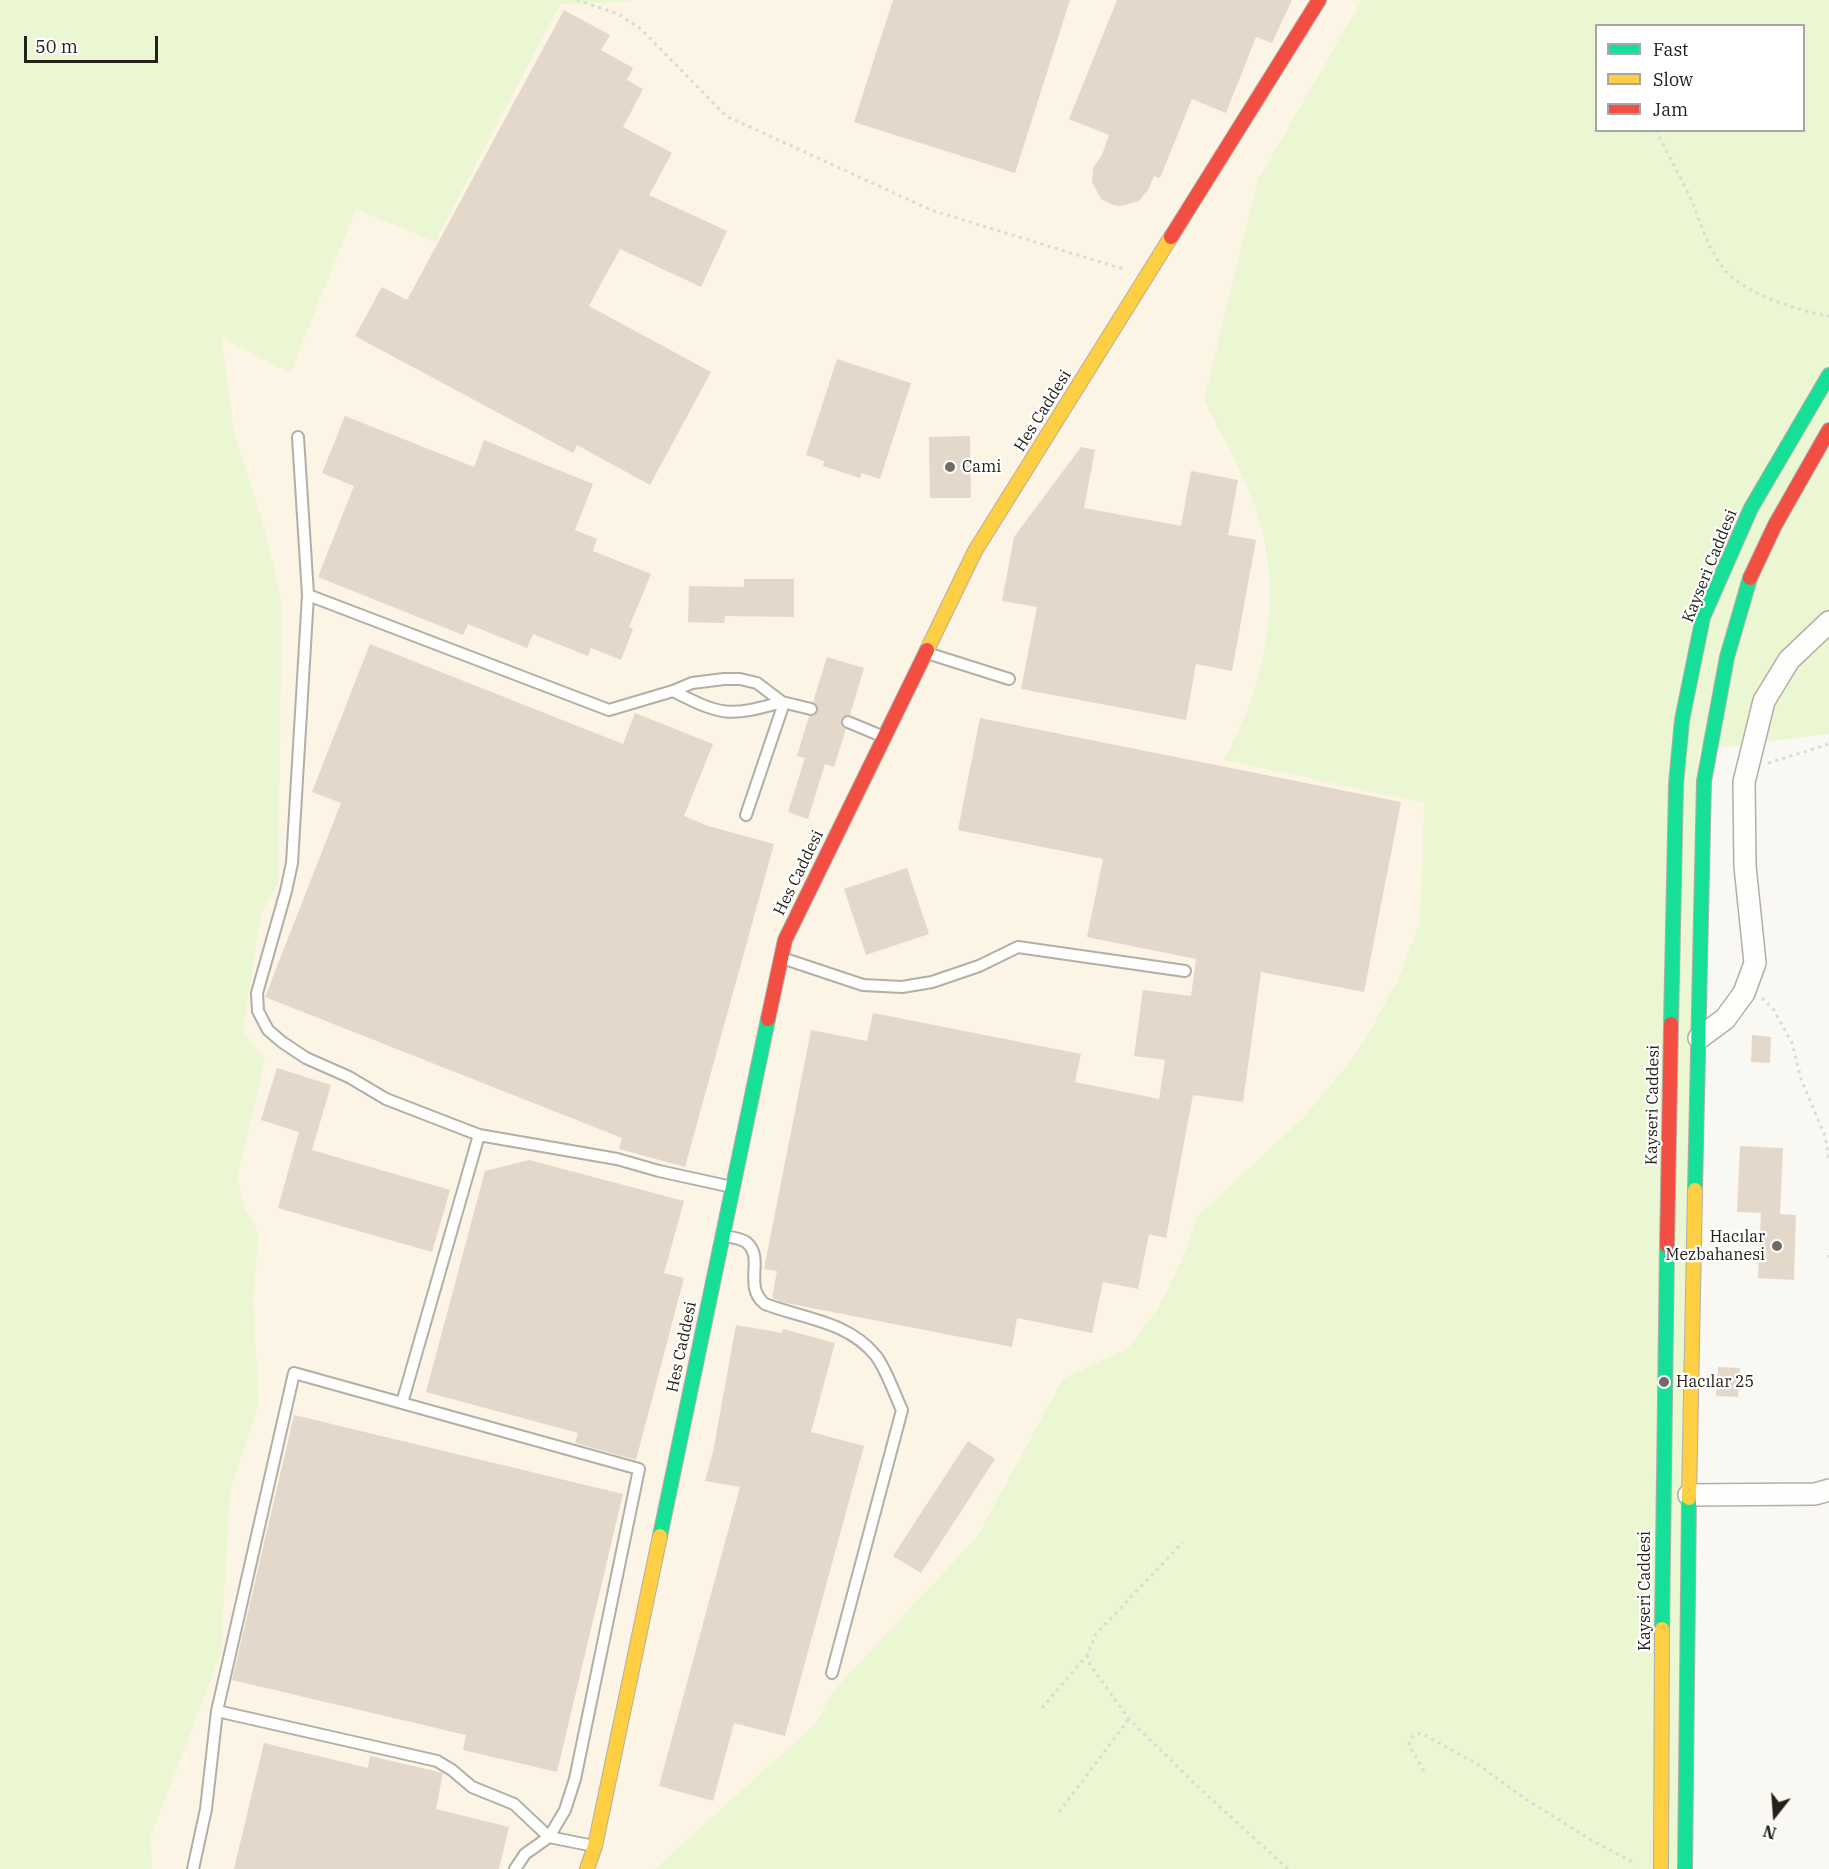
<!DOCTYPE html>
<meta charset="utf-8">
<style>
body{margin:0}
#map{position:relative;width:1829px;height:1869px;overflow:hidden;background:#faf8f2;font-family:"IBM Plex Serif",serif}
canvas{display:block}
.legend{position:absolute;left:1595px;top:24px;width:210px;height:108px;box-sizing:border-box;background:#fff;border:2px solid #a7a6a3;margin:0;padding:8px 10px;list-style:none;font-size:18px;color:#24211a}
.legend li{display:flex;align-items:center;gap:12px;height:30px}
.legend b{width:30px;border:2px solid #a7a6a3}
.north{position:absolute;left:1745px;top:1785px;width:60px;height:60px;-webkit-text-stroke:4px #fff;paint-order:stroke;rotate:197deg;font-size:16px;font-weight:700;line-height:24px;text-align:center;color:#24211a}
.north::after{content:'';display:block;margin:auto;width:21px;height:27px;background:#24211a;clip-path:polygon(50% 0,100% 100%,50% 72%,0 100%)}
.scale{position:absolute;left:24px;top:36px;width:134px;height:27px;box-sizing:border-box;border:3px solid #24211a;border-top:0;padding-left:8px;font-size:18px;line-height:21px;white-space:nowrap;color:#24211a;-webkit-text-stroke:4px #fff;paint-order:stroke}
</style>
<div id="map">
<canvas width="1829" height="1869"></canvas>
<ul class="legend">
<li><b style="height:8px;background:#16e098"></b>Fast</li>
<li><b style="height:8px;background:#ffcf43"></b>Slow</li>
<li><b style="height:8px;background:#f24e42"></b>Jam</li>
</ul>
<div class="north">N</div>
<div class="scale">50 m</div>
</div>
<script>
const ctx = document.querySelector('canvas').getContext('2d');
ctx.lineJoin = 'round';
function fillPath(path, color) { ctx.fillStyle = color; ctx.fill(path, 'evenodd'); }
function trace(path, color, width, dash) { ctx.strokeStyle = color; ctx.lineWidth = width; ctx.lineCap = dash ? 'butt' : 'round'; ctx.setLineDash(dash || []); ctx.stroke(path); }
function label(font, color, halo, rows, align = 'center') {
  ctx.font = font + ' "IBM Plex Serif",serif'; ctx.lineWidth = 4.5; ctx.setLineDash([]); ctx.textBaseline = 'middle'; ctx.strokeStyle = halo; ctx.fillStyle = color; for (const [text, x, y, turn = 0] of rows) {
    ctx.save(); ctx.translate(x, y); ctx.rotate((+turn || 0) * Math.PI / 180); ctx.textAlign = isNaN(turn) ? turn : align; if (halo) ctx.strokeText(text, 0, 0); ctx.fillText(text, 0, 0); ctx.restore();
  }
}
const built = new Path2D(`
 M631,0H1362L1258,180L1223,438L1244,479L1260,524L1268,575V630L1257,684L1237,736L1224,760L1424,803L1420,923L1397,982L1382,1010L1348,1064L1306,1115L1196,1218L1188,1245L1167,1292L1156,1311L1128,1348L1063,1379L977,1537L843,1680L831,1696L816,1723L655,1869H152L151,1836L221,1653L230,1491L259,1404L253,1297L259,1234L245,1208L237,1179L265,1060L243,1031L261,914L278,884L282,602L262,519L234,433L222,338L290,372L356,209L435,242L560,4L630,2Z`);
const green = new Path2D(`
 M0,0H631L630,2L560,4L435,242L356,209L290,373L222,338L234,433L262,519L282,602L278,884L261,914L243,1031L265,1060L237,1179L245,1208L259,1234L253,1297L259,1404L230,1491L221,1653L151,1836L152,1869H0Z
 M1362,0H1829V734L1699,750L1679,1869H655L816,1723L831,1696L843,1680L977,1537L1063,1379L1128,1348L1156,1311L1167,1292L1188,1245L1196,1218L1306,1115L1348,1064L1366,1038L1397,982L1420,923L1424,803L1224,760C1269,679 1285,588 1252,499C1239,464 1220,433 1204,400L1258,180ZM1596,26H1804V130H1596Z`);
const building = new Path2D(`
 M893,0H1070L1015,173L854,122Z
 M1117,0H1292L1272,43L1256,37L1226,113L1192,99L1160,178L1154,176L1148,190L1139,201L1121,206L1113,205L1101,199L1092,182L1093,168L1102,155L1109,135L1069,119Z
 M564,10L610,35L601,50L633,68L627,80L643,89L623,127L672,153L649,195L727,231L701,287L620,249L589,306L711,372L650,485L577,445L573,453L355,336L382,287L407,300Z
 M837,359L911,383L880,479L862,473L860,478L823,466L824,461L806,455Z
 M345,416L474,467L484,440L593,484L575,530L597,539L593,551L651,574L629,627L633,629L621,660L591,648L588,656L533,634L527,648L468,624L463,635L318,577L354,486L322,473Z
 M970,436L971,498H930L929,437Z
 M1081,447L1095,450L1084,508L1181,526L1191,471L1238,480L1228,535L1256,540L1232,671L1196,664L1186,720L1021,689L1037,607L1002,601L1014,537Z
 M744,579H794V617L725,616L724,623L688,622L689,586L744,587Z
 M370,644L623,744L635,713L713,744L684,816L708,826L774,844L685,1167L619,1149L622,1138L265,997L341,803L312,792Z
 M827,657L864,668L850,715L844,716L841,720L842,726L846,729L834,767L825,764L808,819L788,812L805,758L797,756L809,716H814L818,711V706L813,702Z
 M980,718L1401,802L1364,992L1261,972L1243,1102L1193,1095L1166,1238L1149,1234L1138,1289L1103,1282L1092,1333L1017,1318L1012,1347L781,1302L772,1298L777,1271L764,1269L811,1030L867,1041L873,1013L1081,1054L1075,1082L1159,1099L1165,1060L1134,1056L1143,990L1191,996L1196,959L1087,937L1103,859L958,830Z
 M907,868L929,934L866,955L844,889Z
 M1752,1035L1771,1037L1770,1063L1751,1062Z
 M277,1068L331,1085L312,1150L450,1190L432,1252L278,1208L299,1132L261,1120Z
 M1740,1146L1783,1148L1780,1214L1796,1215L1794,1280L1758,1278L1761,1213L1737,1212Z
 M529,1160L684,1201L664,1273L684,1278L636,1460L575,1443L578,1433L426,1392L485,1171Z
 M736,1325L782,1333L783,1329L835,1343L811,1432L864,1446L785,1736L734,1723L713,1801L659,1786L740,1487L705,1481L713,1452Z
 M1718,1367L1740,1368L1738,1397L1716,1396Z
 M294,1415L623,1494L557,1772L463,1750L466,1735L232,1680Z
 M968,1441L995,1459L921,1573L893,1556Z
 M264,1743L368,1768L370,1756L443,1773L436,1809L509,1827L499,1869H234Z`);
const path = new Path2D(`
 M577,0L618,14L641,29L726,116L931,210L1123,269
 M1656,130C1668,155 1682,179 1693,204C1702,227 1709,251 1725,270C1745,294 1799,311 1829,316
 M1768,763L1829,744
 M1762,998L1774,1010L1792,1043L1801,1079L1825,1136L1829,1160
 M1829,1258V1254
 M1087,1655L1090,1665L1129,1719L1198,1787L1288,1869
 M1042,1708L1087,1655L1096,1634L1183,1542
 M1424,1771L1409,1745C1410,1737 1415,1732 1423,1734L1477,1764L1527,1800L1593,1841L1636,1864
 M1059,1812L1129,1719`);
const lane = new Path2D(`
 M298,437L308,595L609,710L673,691L692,683L724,679H740L757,683L782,702L811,709
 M308,595L292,863L286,891L257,993L258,1011L268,1030L282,1042L306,1058L349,1077L386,1099L479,1135
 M927,653L1009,679
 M673,691C722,716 729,717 782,702
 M848,722L884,737
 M746,815L784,703
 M782,958L863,985L902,987L932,982L979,966L1018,947L1185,971
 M723,1236C730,1237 740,1238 746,1242C766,1258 742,1286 765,1304C804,1319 848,1321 876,1356C887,1371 894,1393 902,1410L832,1673
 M402,1403L479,1135L617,1159L659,1171L732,1187
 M193,1869L206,1809L217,1711L294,1373L639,1469L575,1779L565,1810L549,1837L514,1804L472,1787L452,1770L437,1761L217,1711
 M515,1869L525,1854L549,1837L594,1846`);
const street = new Path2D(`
 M1699,1038L1725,1019L1744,993L1755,963L1745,866L1744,782L1764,701L1789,660L1829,622
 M1689,1495L1815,1494L1829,1490`);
const fast = new Path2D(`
 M1671,1024L1676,784L1682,720L1703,617L1751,508L1829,375
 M1695,1190L1704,781L1727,657L1750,578
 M660,1536L768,1019
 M1662,1629L1667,1246
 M1685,1869L1689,1498`);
const slow = new Path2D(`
 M927,650L975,551L1171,237
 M1689,1498L1695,1190
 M587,1869L595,1846L660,1536
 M1661,1869L1662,1629`);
const jam = new Path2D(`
 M1171,237L1319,0
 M1750,578L1775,525L1829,430
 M768,1019L785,940L927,650
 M1667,1246L1671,1024`);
const markers = [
 [950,467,6,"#6f6c66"],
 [1777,1246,6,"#6f6c66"],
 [1664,1382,6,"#6f6c66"]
];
const streetNames = [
 ["Hes Caddesi",1043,411,-58],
 ["Kayseri Caddesi",1710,566,-68],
 ["Hes Caddesi",799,873,-64],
 ["Kayseri Caddesi",1653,1105,-89],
 ["Hes Caddesi",682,1347,-78],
 ["Kayseri Caddesi",1645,1591,-90]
];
const poiNames = [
 ["Cami",962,467],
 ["Hacılar",1765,1237,"right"],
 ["Mezbahanesi",1765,1255,"right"],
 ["Hacılar 25",1676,1382]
];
fillPath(built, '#fcf4e4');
fillPath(green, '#ebf6d2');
fillPath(building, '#e4d8ca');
trace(lane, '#b2afa9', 14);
trace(street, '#b2afa9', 24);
trace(fast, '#b2afa9', 16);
trace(slow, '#b2afa9', 16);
trace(jam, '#b2afa9', 16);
trace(path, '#dbdad8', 3, [3, 4.5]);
trace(lane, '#fefefd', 10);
trace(street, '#fefefd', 21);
trace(fast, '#16e098', 14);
trace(slow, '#ffcf43', 14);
trace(jam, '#f24e42', 14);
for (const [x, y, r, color] of markers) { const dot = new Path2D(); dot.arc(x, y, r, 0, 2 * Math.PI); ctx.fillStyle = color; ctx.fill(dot); trace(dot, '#fff', 2); }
label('16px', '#24211a', '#fff', streetNames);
label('16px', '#24211a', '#fff', poiNames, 'left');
</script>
